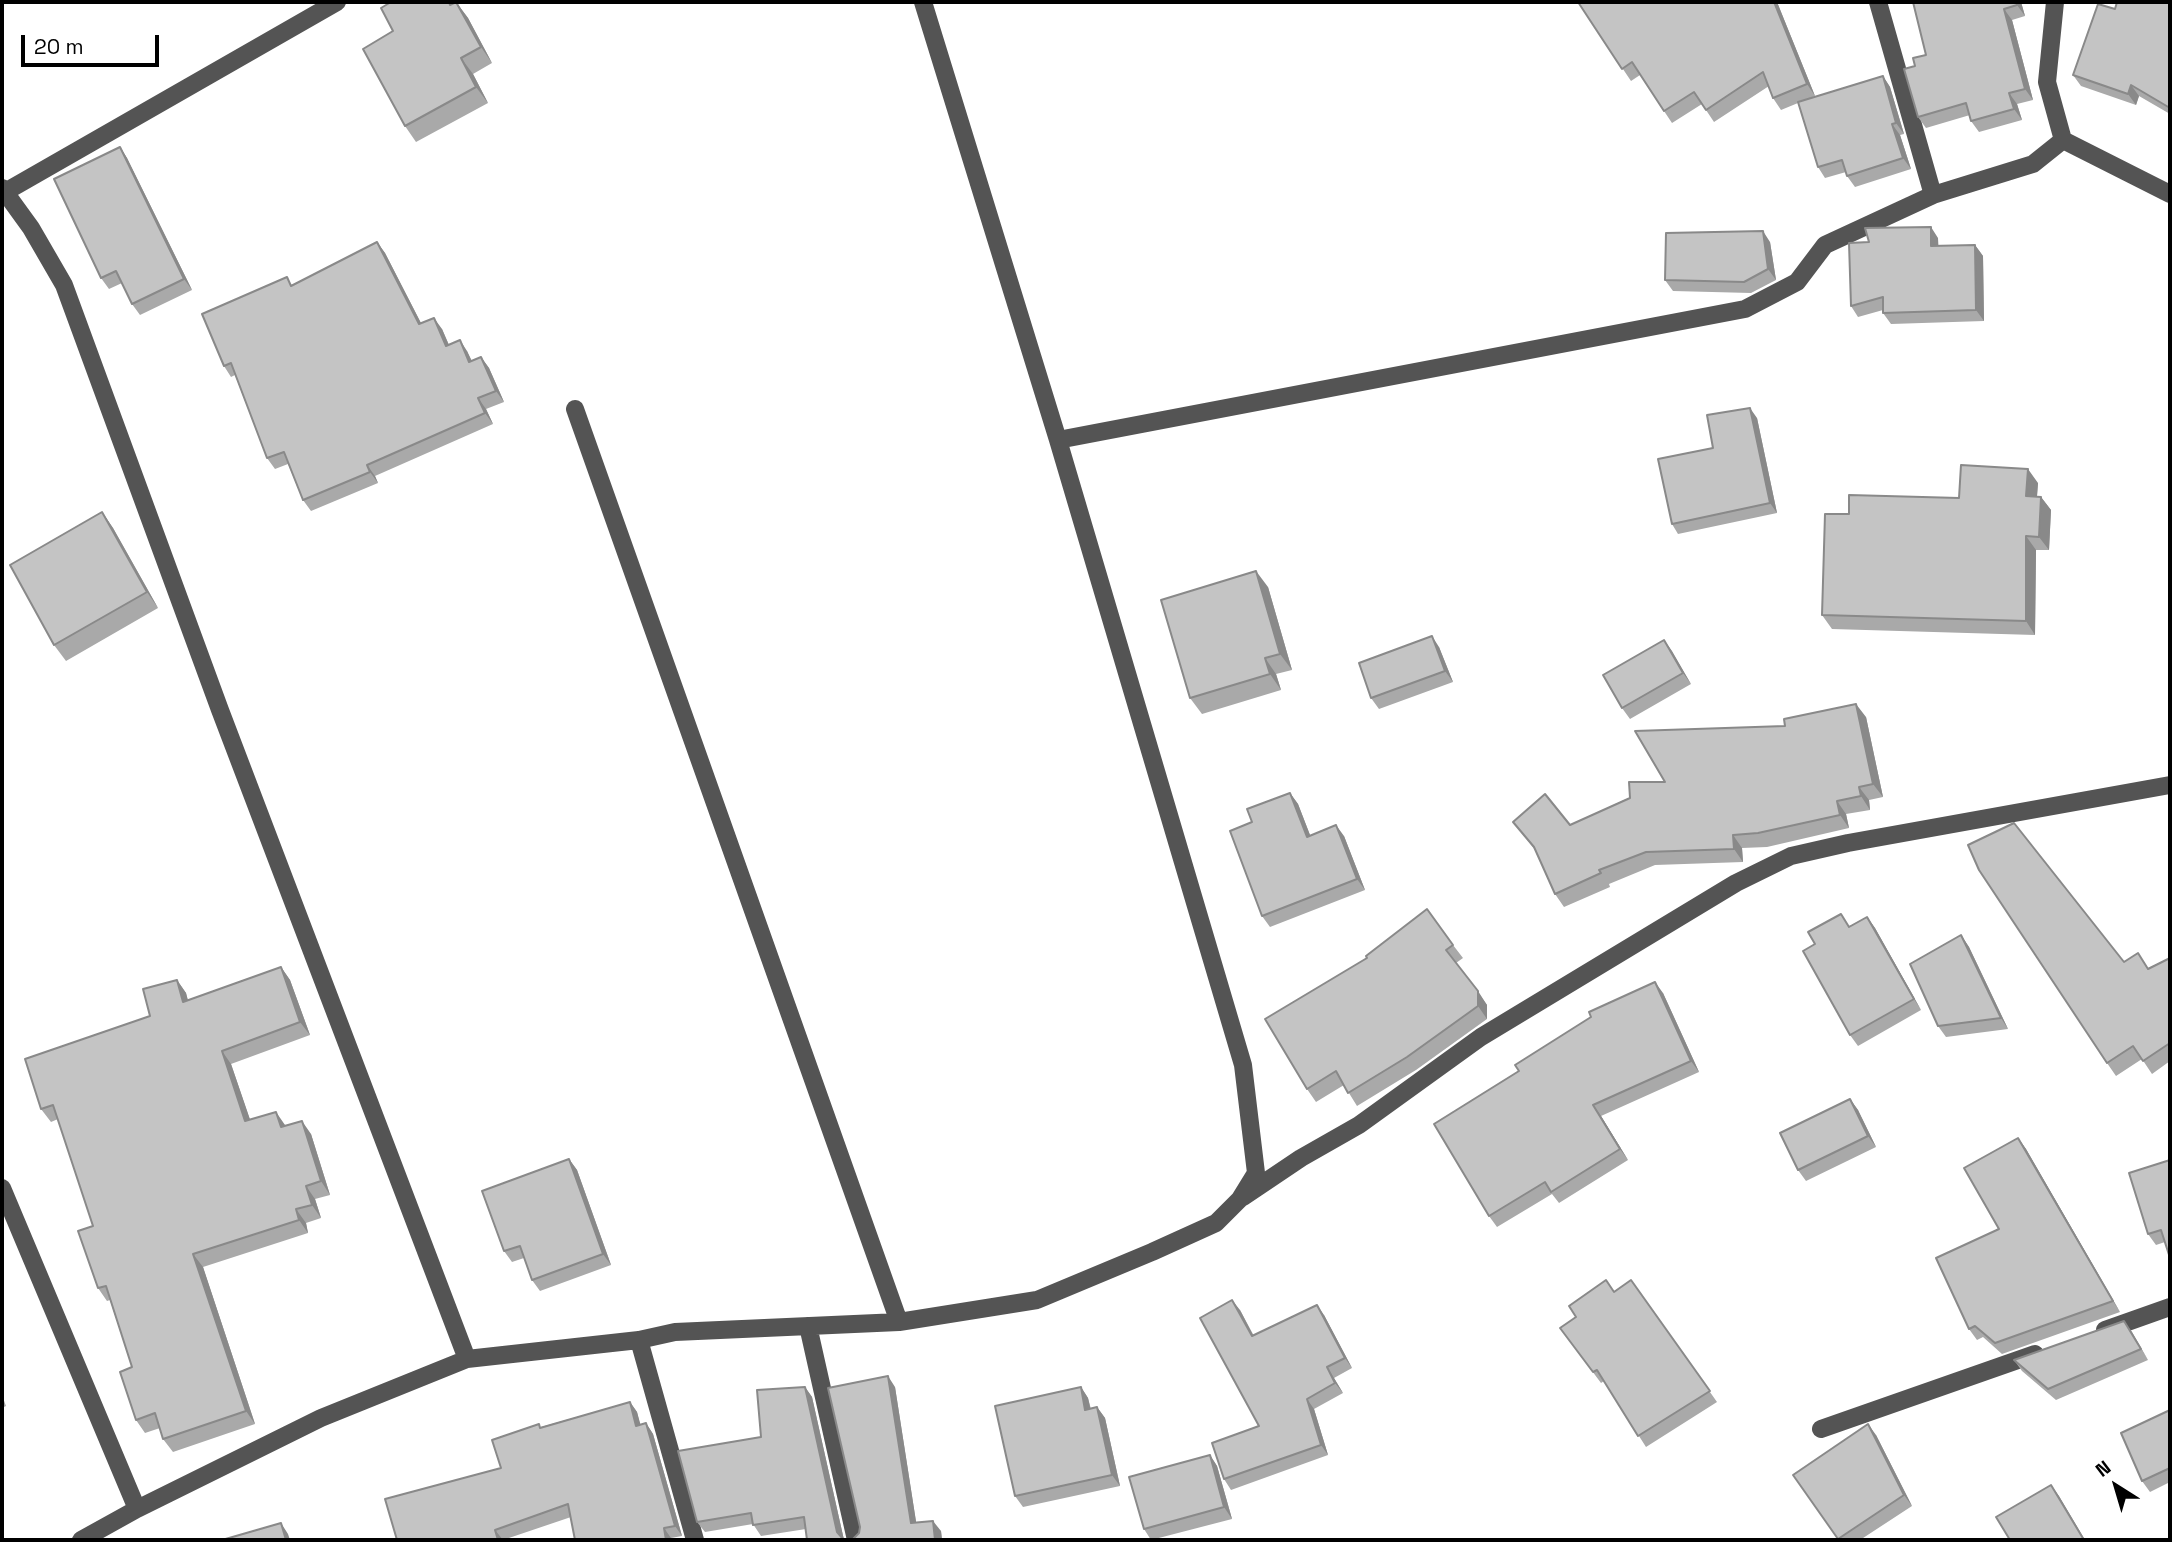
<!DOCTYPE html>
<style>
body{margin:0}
#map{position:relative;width:2172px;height:1542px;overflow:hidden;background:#fff;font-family:"Space Grotesk",sans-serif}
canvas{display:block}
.frame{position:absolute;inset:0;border:4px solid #000;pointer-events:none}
.north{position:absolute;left:2081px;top:1451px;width:70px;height:70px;-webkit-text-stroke:5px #fff;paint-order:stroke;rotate:323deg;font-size:19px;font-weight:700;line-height:28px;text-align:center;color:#000}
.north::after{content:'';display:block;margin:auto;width:24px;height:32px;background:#000;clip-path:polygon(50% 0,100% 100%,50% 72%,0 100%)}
.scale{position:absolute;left:21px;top:35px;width:138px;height:32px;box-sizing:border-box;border:4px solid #000;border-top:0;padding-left:9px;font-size:21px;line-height:24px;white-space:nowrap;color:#000;-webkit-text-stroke:5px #fff;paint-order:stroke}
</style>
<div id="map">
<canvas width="2172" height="1542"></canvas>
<div class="frame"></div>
<div class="north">N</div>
<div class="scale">20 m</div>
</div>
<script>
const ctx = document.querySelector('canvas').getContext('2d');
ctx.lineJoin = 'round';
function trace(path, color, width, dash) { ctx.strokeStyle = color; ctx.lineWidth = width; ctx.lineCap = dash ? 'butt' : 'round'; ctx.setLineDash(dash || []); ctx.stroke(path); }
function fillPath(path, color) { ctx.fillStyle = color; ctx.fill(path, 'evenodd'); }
const minor = new Path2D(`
 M1878,2L1933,195
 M2063,140L2170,194
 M2,188L31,228L64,285L220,710L467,1359
 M5,192L337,2
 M575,409L899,1322
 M1058,440L1745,309L1797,282L1825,245L1933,195L2033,164L2063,140L2047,82L2055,2
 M2,1188L137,1509
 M1243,1197L1301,1158L1359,1125L1481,1037L1736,883L1791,856L1848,843L2170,785
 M808,1326L856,1540
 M2105,1330L2170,1307
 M639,1340L695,1540
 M1821,1429L2035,1354
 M81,1540L137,1509L321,1418L467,1359L639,1340L675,1332L899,1322L1037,1300L1152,1252L1216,1223L1240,1199L1256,1173L1243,1065L1058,440L923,2`);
const wall = new Path2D(`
 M451,2L453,4L456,2L468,18L492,63L473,74L488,103L416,142L405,126Z
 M1578,2H1777L1815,96L1805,100L1883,76L1890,87L1904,134L1900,135L1911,169L1855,187L1847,176L1846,172L1825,178L1818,167L1798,103L1781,110L1773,98L1769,86L1714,122L1702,104L1672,123L1640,75L1631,81Z
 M1913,2H2021L2025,16L2012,20L2033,100L2017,104L2022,120L1979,132L1971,121L1970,115L1926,128L1918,117L1915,66L1926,55Z
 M2170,2V114L2139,96L2136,105L2081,86L2073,75L2115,9Z
 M120,147L127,158L192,290L140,315L132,304L122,283L109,289L101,278Z
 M1938,238V246L1975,245L1983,256L1984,321L1891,324L1883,313V310L1858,317L1851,306Z
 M377,242L385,253L421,323L442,329L449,345L467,351L472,361L481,357L489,368L504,402L486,409L493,424L375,476L378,483L311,511L303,500L288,464L275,469L267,458L235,375L231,377L224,366L292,285Z
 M1770,242L1776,280L1751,293L1673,291L1665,280Z
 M1757,418L1777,513L1678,534L1672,524Z
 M2038,483L2037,496L2041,497L2051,510L2049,550H2036L2035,635L1832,629L1822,615L1849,514L1959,498Z
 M102,512L113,528L158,608L66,661L54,645Z
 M1268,587L1292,670L1276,674L1281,690L1202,714L1190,698Z
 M1664,640L1691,684L1630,719L1622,708Z
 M1439,647L1453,682L1379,709L1371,698Z
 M1866,717L1883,797L1869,800L1870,810L1846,814L1849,828L1767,847L1742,848L1743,862L1655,865L1609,884L1610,887L1564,907L1555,894L1536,851L1513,822L1570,825L1785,726Z
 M1290,793L1298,804L1310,835L1344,836L1365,890L1270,927L1262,916L1252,822Z
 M1867,917L1875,928L1921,1010L1858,1046L1850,1035L1815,944Z
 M1961,935L1969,947L2008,1029L1946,1037L1938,1026Z
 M1453,945L1463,958L1456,963L1487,1005V1019L1416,1070L1357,1106L1344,1085L1316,1102L1307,1089L1265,1019Z
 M2170,958V1061L2152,1074L2142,1059L2116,1076L2107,1063L2124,962L2148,968Z
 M281,967L290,980L310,1035L231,1064L250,1120L286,1125L311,1134L330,1195L315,1199L321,1218L306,1223L308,1233L203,1267L255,1424L173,1452L163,1439L160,1428L145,1433L136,1420L132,1367L110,1300L107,1301L98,1288L93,1226L58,1119L51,1122L41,1109L150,1016L177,980L186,993L188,1001Z
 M1663,993L1699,1072L1601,1116L1628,1160L1559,1203L1552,1194L1497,1227L1489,1216Z
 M1850,1099L1858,1110L1876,1147L1806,1181L1798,1170Z
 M2018,1138L2026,1149L2120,1312L2002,1354L1983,1337L1977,1340L1969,1329L1999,1229Z
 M569,1159L577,1170L611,1265L540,1291L532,1280L524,1258L512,1262L504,1251Z
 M2170,1160L2165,1242L2156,1245L2148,1234Z
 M1631,1280L1717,1402L1646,1447L1604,1381L1601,1383L1560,1328Z
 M1240,1310L1254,1336L1324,1315L1352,1368L1334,1378L1343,1393L1314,1409L1328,1455L1231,1490L1224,1479L1259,1426Z
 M2124,1321L2148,1360L2056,1400L2022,1371L2014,1360Z
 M805,1387L812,1397L844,1540H852L859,1533L895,1387L916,1522L941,1531L942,1540H807L806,1529L761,1536L753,1524L705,1532L697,1522L761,1437Z
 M1081,1387L1088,1398L1091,1409L1097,1407L1105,1418L1120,1486L1023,1507L1015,1496Z
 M2,1395L6,1406L2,1408Z
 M630,1402L637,1412L640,1425L646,1423L653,1434L682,1536L671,1538L571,1517L503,1540H397L501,1468L541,1427Z
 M2170,1410V1482L2150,1492L2142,1481Z
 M1876,1435L1912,1506L1860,1540H1839L1793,1475Z
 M1210,1455L1217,1466L1232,1519L1151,1540L1144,1529Z`);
const shadedWall = new Path2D(`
 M456,2L468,18L492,63L481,47Z
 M1774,2H1777L1815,96L1807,84Z
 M2016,2H2021L2025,16L2017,5Z
 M2004,9L2012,20L2033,100L2025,89Z
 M461,58L473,74L488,103L476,87Z
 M1883,76L1890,87L1904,134L1896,123Z
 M2131,85L2139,96L2136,105L2128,94Z
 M2009,93L2017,104L2022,120L2014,109Z
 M1892,124L1900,135L1911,169L1903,158Z
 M120,147L127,158L192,290L184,279Z
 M1931,227L1938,238L1939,257L1931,246Z
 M1763,231L1770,242L1776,280L1768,269Z
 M377,242L385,253L427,335L419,324Z
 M1975,245L1983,256L1984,321L1976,310Z
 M434,318L442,329L454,357L446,346Z
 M460,340L467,351L477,373L469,362Z
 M481,357L489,368L504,402L496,391Z
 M478,398L486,409L493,424L485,413Z
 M1750,408L1757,418L1777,513L1770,503Z
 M367,465L375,476L378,483L370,472Z
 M2028,469L2038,483L2036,509L2026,496Z
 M2041,497L2051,510L2049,550L2039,537Z
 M102,512L113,528L158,608L147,592Z
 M2026,536L2036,550L2035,635L2026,621Z
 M1256,571L1268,587L1292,670L1280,654Z
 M1432,636L1439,647L1453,682L1445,671Z
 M1664,640L1672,651L1691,684L1683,673Z
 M1265,658L1276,674L1281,690L1270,674Z
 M1856,704L1866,717L1883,797L1873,784Z
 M1859,787L1869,800L1870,810L1861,796Z
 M1290,793L1298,804L1315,848L1307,837Z
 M1837,801L1846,814L1849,828L1840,815Z
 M1336,825L1344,836L1365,890L1357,879Z
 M1733,835L1742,848L1743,862L1734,849Z
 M1867,917L1875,928L1921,1010L1914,999Z
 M1961,935L1969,947L2008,1029L2001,1018Z
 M281,967L290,980L310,1035L300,1022Z
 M177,980L186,993L192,1016L183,1002Z
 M1655,982L1663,993L1699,1072L1691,1061Z
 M1478,991L1487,1005V1019L1478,1006Z
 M222,1051L231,1064L255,1134L245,1121Z
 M1850,1099L1858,1110L1876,1147L1868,1136Z
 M1593,1105L1601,1116L1628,1160L1620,1149Z
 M276,1112L285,1125L290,1140L281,1127Z
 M302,1121L311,1134L330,1195L321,1181Z
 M2018,1138L2026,1149L2120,1312L2113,1301Z
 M569,1159L577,1170L611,1265L603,1254Z
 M306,1186L315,1199L321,1218L312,1205Z
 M296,1209L306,1223L308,1233L299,1220Z
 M193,1254L203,1267L255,1424L246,1411Z
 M1232,1300L1240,1310L1259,1347L1252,1336Z
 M1317,1305L1324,1315L1352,1368L1345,1358Z
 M2124,1321L2132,1332L2148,1360L2141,1349Z
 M1327,1367L1334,1378L1343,1393L1335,1383Z
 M888,1376L895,1387L918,1534L911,1523Z
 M805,1387L812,1397L844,1540L837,1532Z
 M1081,1387L1088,1398L1093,1421L1085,1410Z
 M1307,1399L1314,1409L1328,1455L1321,1445Z
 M630,1402L637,1412L644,1437L636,1426Z
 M1097,1407L1105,1418L1120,1486L1112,1475Z
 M646,1423L653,1434L682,1536L675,1526Z
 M1868,1424L1876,1435L1912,1506L1904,1495Z
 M1210,1455L1217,1466L1232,1519L1224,1507Z
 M2051,1485L2059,1496L2085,1540H2084Z
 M933,1521L941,1531L942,1540H935Z
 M281,1523L288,1534L290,1540H286Z
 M664,1528L671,1538L672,1540H666Z
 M495,1530L503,1540H498Z`);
const building = new Path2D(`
 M391,2H449L450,5L456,2L481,47L461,58L476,87L405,126L363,49L393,31L381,8Z
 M1578,2H1774L1807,84L1773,98L1763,72L1706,110L1694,92L1664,111L1632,62L1622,69Z
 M1913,2H2016L2017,5L2004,9L2025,89L2009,93L2014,109L1971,121L1966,103L1918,117L1904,69L1915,66L1913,58L1926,55Z
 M2117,2H2170V108L2131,85L2128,94L2073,75L2098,4L2115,9Z
 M1883,76L1896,123L1892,124L1903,158L1847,176L1842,160L1818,167L1798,102Z
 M120,147L184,279L132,304L116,271L101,278L54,179Z
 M1931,227V246L1975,245L1976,310L1883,313V297L1851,306L1849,243L1869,242L1865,228Z
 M1763,231L1768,269L1744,282L1665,280L1666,233Z
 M377,242L419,324L434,318L446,346L460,340L469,362L481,357L496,391L478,398L485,413L367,465L370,472L303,500L284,452L267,458L231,363L224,366L202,314L287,277L291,286Z
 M1750,408L1770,503L1672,524L1658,459L1713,448L1707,415Z
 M1961,465L2028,469L2026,496L2041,497L2039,537L2026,536V621L1822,615L1825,514H1849V495L1959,498Z
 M102,512L147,592L54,645L10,565Z
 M1256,571L1280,654L1265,658L1270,674L1190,698L1161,600Z
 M1432,636L1445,671L1371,698L1359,663Z
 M1664,640L1683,673L1622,708L1603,675Z
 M1856,704L1873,784L1859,787L1861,796L1837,801L1840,815L1758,833L1733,835L1734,849L1646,852L1599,870L1601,873L1555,894L1534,847L1513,822L1545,794L1570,825L1630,798L1629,782H1665L1635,731L1785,726L1784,719Z
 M1290,793L1307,837L1336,825L1357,879L1262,916L1230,831L1252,822L1247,809Z
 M2014,823L2124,962L2138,953L2148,969L2170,958V1043L2143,1061L2133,1046L2107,1063L1979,870L1968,845Z
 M1427,909L1453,945L1446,950L1478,991V1006L1407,1057L1348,1093L1336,1071L1307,1089L1265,1019L1367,958L1366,956Z
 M1841,914L1849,927L1867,917L1914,999L1850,1035L1803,951L1815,944L1808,932Z
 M1961,935L2001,1018L1938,1026L1910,964Z
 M281,967L300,1022L222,1051L245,1121L276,1112L281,1127L302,1121L321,1181L306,1186L312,1205L296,1209L299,1220L193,1254L246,1411L163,1439L155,1413L136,1420L120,1372L132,1367L106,1286L98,1288L78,1231L93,1226L53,1105L41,1109L25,1059L150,1016L143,989L177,980L183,1002Z
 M1655,982L1691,1061L1593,1105L1620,1149L1551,1192L1545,1182L1489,1216L1434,1124L1519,1071L1515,1065L1591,1017L1589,1012Z
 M1850,1099L1868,1136L1798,1170L1780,1133Z
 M2018,1138L2113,1301L1995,1343L1975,1326L1969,1329L1936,1258L1999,1229L1964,1168Z
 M569,1159L603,1254L532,1280L520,1246L504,1251L482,1191Z
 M2170,1160V1258L2161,1230L2148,1234L2129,1173Z
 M1606,1280L1614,1292L1631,1280L1710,1391L1638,1436L1597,1370L1593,1372L1560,1328L1576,1317L1569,1306Z
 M1232,1300L1252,1336L1317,1305L1345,1358L1327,1367L1335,1383L1307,1399L1321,1445L1224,1479L1212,1443L1259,1426L1200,1318Z
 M2124,1321L2141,1349L2048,1389L2014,1360Z
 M888,1376L911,1523L933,1521L935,1540H807L804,1517L753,1525L751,1513L697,1522L678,1451L761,1437L757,1390L805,1387L837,1532L844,1540H852L859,1533L860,1527L828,1388Z
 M1081,1387L1085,1410L1097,1407L1112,1475L1015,1496L995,1406Z
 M630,1402L636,1426L646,1423L675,1526L664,1528L666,1540H575L568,1504L495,1530L498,1540H397L385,1499L501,1468L492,1440L539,1424L540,1428Z
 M2170,1410V1468L2142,1481L2121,1433Z
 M1868,1424L1904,1495L1838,1539L1793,1475Z
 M1210,1455L1224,1507L1144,1529L1129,1477Z
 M2051,1485L2084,1540H2010L1996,1517Z
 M281,1523L286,1540H222Z`);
trace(minor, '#545454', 18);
fillPath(wall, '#a9a9a9');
fillPath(shadedWall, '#898989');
fillPath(building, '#c4c4c4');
trace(building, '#898989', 2);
</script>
